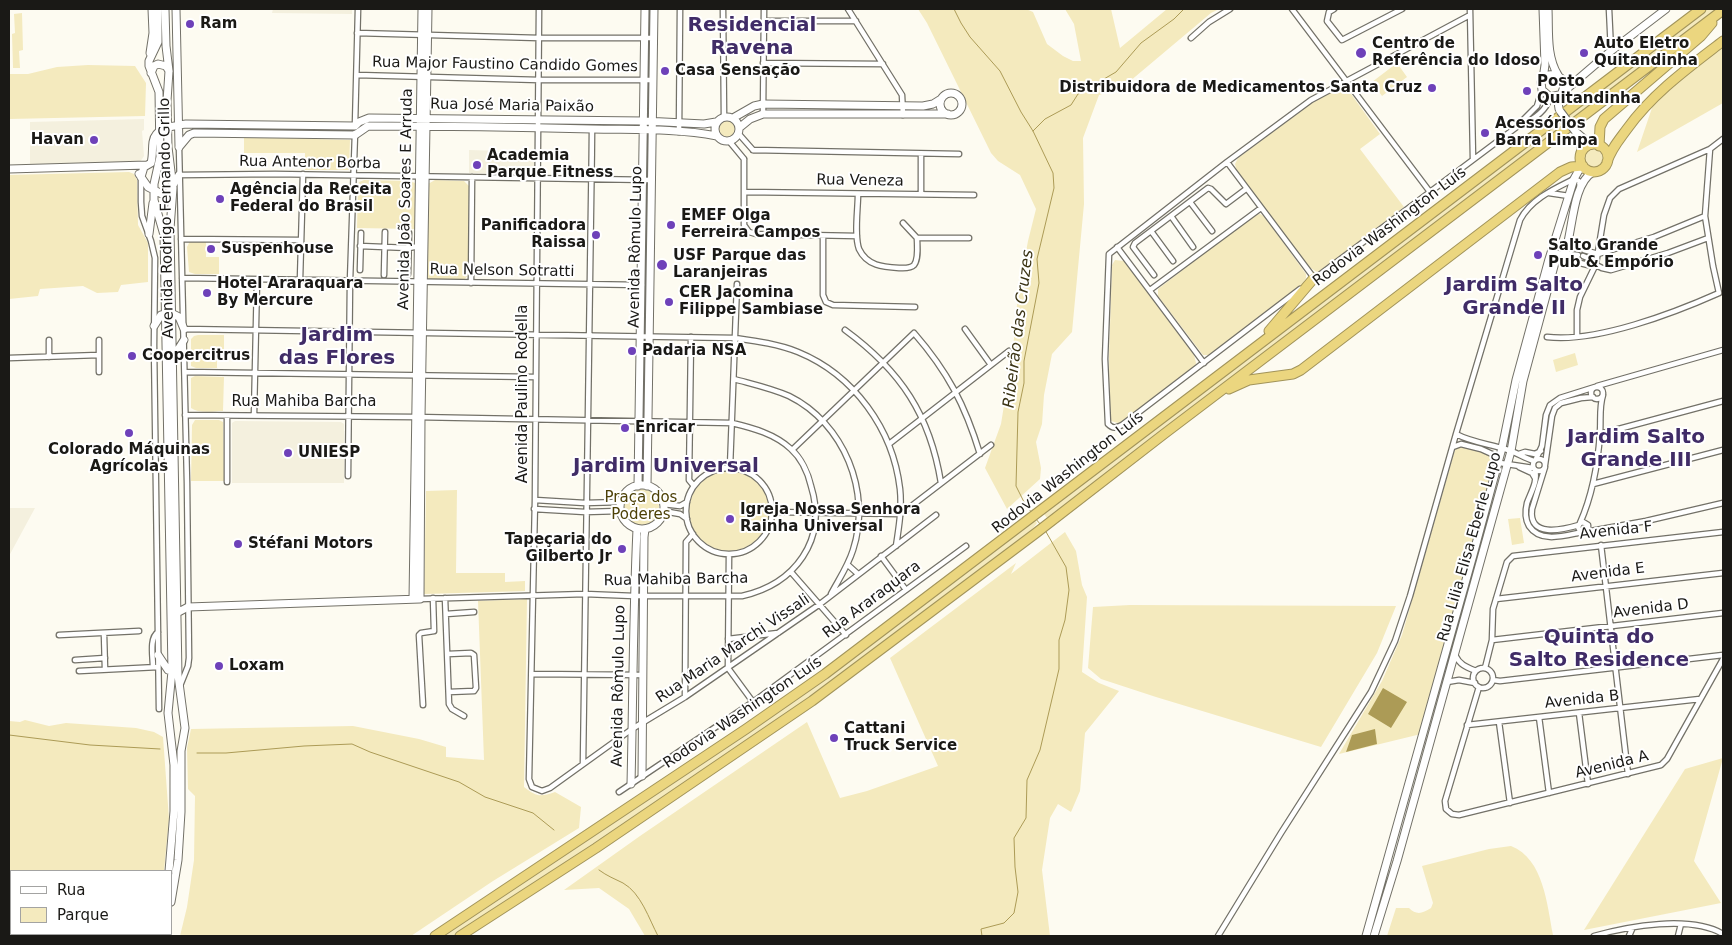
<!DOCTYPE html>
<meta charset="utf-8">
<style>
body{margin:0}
#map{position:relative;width:1732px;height:945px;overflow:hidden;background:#fdfbf1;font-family:"DejaVu Sans",sans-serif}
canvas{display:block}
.frame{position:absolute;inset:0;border:10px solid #1a1916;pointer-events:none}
.legend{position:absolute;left:10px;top:870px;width:162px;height:65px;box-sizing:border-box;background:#fff;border:1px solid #a3a3a2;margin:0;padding:6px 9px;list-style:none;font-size:15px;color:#1a1916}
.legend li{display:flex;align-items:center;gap:10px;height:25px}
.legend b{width:25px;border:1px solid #a3a3a2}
</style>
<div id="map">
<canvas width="1732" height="945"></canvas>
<div class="frame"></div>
<ul class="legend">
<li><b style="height:6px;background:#fff"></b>Rua</li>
<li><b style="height:14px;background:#f4eabe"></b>Parque</li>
</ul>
</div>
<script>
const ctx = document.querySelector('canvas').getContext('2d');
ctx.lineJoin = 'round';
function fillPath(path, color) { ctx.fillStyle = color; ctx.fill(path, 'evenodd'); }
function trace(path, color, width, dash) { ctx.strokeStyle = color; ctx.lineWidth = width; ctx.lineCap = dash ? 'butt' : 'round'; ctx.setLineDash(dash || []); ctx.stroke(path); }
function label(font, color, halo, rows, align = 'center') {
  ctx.font = font + ' "DejaVu Sans",sans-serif'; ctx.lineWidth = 4; ctx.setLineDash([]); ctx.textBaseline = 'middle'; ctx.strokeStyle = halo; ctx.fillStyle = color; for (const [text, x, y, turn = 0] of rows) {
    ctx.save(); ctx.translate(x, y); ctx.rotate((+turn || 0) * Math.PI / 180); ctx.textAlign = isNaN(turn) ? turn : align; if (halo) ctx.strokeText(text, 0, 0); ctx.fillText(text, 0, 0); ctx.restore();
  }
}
const built = new Path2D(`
 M273,9H352V14L272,13Z
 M144,119V130L142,131L144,156L140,162L30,165V122Z
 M469,150L535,152L534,174L469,173Z
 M235,421L341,422L344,424V483H232V423Z
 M9,508H35L9,556Z`);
const green = new Path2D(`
 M918,9H1026L1033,12L1047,44L1063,56L1073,61H1081L1074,24L1065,9H1111L1120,48L1167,9H1219L1211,13L1123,87L1099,95L1083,138L1084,204L1072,332L1052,354L1044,395L1042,424L1036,442L1041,468L1040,479L1007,509L985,468L1001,424L1013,349L1018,294L1028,241L1036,209L1020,175L998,161L991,153L927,23Z
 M1704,9H1721L1061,510L1047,518L1044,514L1053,507L1057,501Z
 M22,13L23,50L19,51L20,68H13L12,34L15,33L14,14Z
 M1723,45V103L1637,152L1653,105L1657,97Z
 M1397,63L1407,77L1382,96L1372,82Z
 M88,65L135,66L146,83L145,116L9,119V74H28L57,67Z
 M1341,86L1346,87L1380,134L1360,149L1404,207L1321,271L1317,272L1309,267L1237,172L1235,164L1238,158L1312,103Z
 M718 128a9 9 0 1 1 18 0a9 9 0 1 1-18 0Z
 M315,136V139L350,140L349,170H305V153H244V137Z
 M1583 159a10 10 0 1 1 20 0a10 10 0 1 1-20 0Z
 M129,172L134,174L137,180L138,225L148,243V282L121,285L118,292L97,293L83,286L40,289L38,296L9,299V175Z
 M364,180L410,181L415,183V229L357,228L358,185L359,182Z
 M435,180L464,181L469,186L468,275L465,279H429L426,277L428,184Z
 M1260,214L1264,216L1306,274V278L1303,284L1210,355H1203L1158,296V289L1254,215Z
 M190,241H206V257H219V274H195L189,272L187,247Z
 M1115,260L1124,261L1194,355L1196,363L1195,367L1122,422L1118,423L1111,421L1110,417L1109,357L1112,265Z
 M198,335H224V351H217V368H196L191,366V339L194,336Z
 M1575,353L1578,365L1556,372L1553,360Z
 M195,376L224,377L223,411C213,411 199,414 191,408V378Z
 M195,420H219L223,422L224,481H191L192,425Z
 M1460,447L1486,453L1491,457L1493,465L1421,734L1339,754L1382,681L1402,635L1455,450Z
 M689 511a40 40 0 1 1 80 0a40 40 0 1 1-80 0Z
 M623 507a18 18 0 1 1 36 0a18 18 0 1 1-36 0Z
 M457,490L456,573H505V582L525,581V591L424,594L426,491Z
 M1520,518L1524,543L1512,545L1508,519Z
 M1035,520L1037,523L1028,535L790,714L457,936H440L782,707L885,631L1025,525Z
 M1065,532L1076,551L1082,585L1087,597L1082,672L1099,683L1119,691L1085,733L1080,791L1071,812L1058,804L1050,818L1042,870L1050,936H645L629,909L599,888L564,890L640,836L807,722L840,798L867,791L938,766L890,658L1016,563L1011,574Z
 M527,599L524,787C537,797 540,797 555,792L581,807L579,828L493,881L411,936H180L187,907L194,860L195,796L188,789L187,748L191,729L353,726L419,739L446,747V757L484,760L478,601Z
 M1130,605L1396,606L1377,653L1321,747L1156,697L1101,679L1088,668L1093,607Z
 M25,720L49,726L66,723L136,728L154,732L163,737L169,819L164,871H11V934H152L151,936H9V721L20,722Z
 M1723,758L1694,861L1721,903L1584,930L1685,769Z
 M1511,846C1544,859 1547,905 1553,935L1387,936L1396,908H1409C1416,915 1422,914 1431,908L1433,903L1422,866L1489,849Z`);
const water = new Path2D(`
 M1383,688L1407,702L1391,728L1368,714Z
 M1375,729L1377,744L1346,752L1352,735Z`);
const stream = new Path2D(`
 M954,9L961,23L970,37L1000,71L1021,112L1033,131L1053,173L1054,188L1037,259L1039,283L1024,361V383L1018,412L1016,486L1025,504L1032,513
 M1033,131L1045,119L1071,105L1078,94L1116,72L1141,43L1174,19L1184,9
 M1035,518L1041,525
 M9,735L90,745L160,749
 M197,753H226L304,746L352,744L370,752L459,782L485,797L533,813L554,830
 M599,870C607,876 615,879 623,883C641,893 649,919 658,936
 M982,936L981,929L1004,923L1014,913L1018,892L1015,867L1014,838L1026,818L1027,780L1040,750L1059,669V640L1065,620L1069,590L1066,567L1045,530`);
const street = new Path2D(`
 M539,9L535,500L529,779L532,787L542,791L550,788L632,729L685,697L820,604L936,515
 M723,9L724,117
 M848,9L902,95L903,115
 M1292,9L1430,192
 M1334,9L1329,12L1327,21L1342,40L1402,9
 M1470,9L1473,159
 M1609,9L1611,51
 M764,21H856
 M357,33L539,38H653
 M1191,38L1209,22L1230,9
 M763,63L883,64
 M357,75L539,80H653
 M763,114L764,9
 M355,125L358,9
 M1518,125L1537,106L1542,90
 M679,132L680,9
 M738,133L753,150
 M729,141L744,159
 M179,147L187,483L189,658L188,666L180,686
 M1710,149L1705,216L1713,266L1719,293
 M753,150L959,154
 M921,154V194
 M744,159V225L749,232L756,234L857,236
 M1227,162L1314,278
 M179,175L275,174L651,180
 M141,178V202L142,216L151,241L155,258L154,345L159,709
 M745,192L974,195
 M1549,193L1569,196
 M858,194C858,209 854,235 859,249C867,266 883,267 899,268C904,268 910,269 914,265C919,259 917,245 917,238L903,223
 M1190,202L1212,231
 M1171,216L1193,247
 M1151,231L1173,261
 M823,236V295L826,302L833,305L915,307
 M917,238H969
 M181,239L300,240
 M1567,245L1579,249
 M360,246L409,248L419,246
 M1117,247L1204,363
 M1584,250L1598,254L1654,237L1705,216
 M1563,255L1566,256L1568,260L1588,265L1592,263
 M1566,256L1569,254L1578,255
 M1583,256L1590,259L1592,263L1602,268L1611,270L1668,253L1708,238
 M360,270L361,233
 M408,274L409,233
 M384,275L385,232
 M1154,275L1133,247L1135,243L1208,188L1211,189L1226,204L1246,189
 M182,278L642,285
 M1314,279L1518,126C1531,121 1546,112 1550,97
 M300,280L303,174
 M471,283L472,177
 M1300,289L1122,425C1116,428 1113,429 1108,424L1105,359L1109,254L1227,162L1311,100L1470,15
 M1150,290L1261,208
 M184,329L735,338C756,341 778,344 798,352C854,375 893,429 900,489C902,508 899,527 896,546
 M965,329L991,365
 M845,330C901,371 930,415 941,483
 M1577,336V310L1580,297L1596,264L1604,215L1610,198L1619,189L1710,149L1723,139
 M691,337L689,480L694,486
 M1547,337C1596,343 1674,313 1719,293
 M99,340V372
 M49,357V340
 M9,358L99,355
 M185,372L535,377
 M734,379C752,384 771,388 789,396C844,423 872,492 853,550C848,566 839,579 831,594
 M1597,386L1723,350
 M1591 393a6 6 0 1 1 12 0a6 6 0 1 1-12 0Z
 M185,415L415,417L732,423C753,428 775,434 791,449C801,458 808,473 811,486C828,540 795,584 742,596H634L585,594L420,599
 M254,415L257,280
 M227,416V482
 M1456,434C1471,442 1489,444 1505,449C1516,452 1524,458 1534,461
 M1600,434L1723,401
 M889,444L1009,351
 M1453,447L1461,444L1481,449L1492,454L1500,463L1533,468
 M792,450L914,333C948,372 965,405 980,454
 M1519,454L1525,452L1535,454L1541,451
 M1533 465a6 6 0 1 1 12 0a6 6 0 1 1-12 0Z
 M1536,459L1542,446L1546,415L1550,405L1560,398L1595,387
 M1545,465L1552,416L1555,408L1561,403L1581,398L1593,397
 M730,467L737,284
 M1519,467L1532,473L1535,478
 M1545,467L1532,509C1528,538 1562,530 1579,525
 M686 511a43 43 0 1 1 86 0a43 43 0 1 1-86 0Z
 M1535,470C1538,481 1531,492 1527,503C1525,511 1525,519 1529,526C1541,544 1566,535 1583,532L1588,529V525L1583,522L1580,523L1578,527L1580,531L1583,532
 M348,476L350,281L355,133
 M1593,484L1723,450
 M535,500L585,503L621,502
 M663,504L680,506L687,502
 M534,509L585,512L620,511
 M663,511L680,514L687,519
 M773,512L901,514L991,445
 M1580,523C1592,496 1598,463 1600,433C1601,420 1599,407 1603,395
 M1585,532L1646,521L1723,503
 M1601,545L1628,774
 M729,554L728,668L753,702
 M881,556L906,590
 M848,565L858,574
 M791,572L846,635
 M445,598L449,704L452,709L464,716
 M1496,599L1723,573
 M446,614L474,612
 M104,634L105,669
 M59,635L139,631
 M728,639L778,633
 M1492,640L1723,613
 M448,654L471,653L474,655L476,688L474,691L449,692
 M1455,655C1460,665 1466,667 1476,671
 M75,660L105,658
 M153,667C153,657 149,638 158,632
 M1485,668L1492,640L1493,609L1507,562L1513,556L1723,532
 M1473 678a10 10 0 1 1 20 0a10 10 0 1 1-20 0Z
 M79,671L158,667
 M532,674L642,675
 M1493,680L1500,681L1723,655
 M1447,682L1459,680L1475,683
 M1479,687L1445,801L1446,809L1452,814L1459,815L1661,765L1667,759L1723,659
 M685,697L686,542L693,534
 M423,705L419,635L421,633L434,631L433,598
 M1579,713L1588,784
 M1539,717L1549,793
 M1499,722L1510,803
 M1467,725L1700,699
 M583,764C584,553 590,341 592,129
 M619,792L753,702L966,546
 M1218,936L1281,833L1371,692L1395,641L1410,596L1456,434L1520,220C1531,199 1554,189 1574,179L1579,181L1580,187
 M1594,936C1629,926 1690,915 1723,934
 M1629,936L1632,929
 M1678,936L1681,924`);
const secondary = new Path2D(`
 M158,9V42L149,61V66L159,92L160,157L154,184V200L164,235L172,671L168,713L174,765V811L169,871
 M165,9L166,46L169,71L167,101L168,147L173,188L170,229L178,675L185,728L181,751V812L178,860L171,902
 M176,9L179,147
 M1548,9C1549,30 1546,56 1558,75
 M150,53L153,33L152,9
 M151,73L154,66L158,64L166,66L169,71
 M1543,79L1545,65L1543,9
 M1562,93L1611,51L1666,9
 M940 104a11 11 0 1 1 22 0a11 11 0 1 1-22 0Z
 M1559,109C1556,97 1565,93 1564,82C1558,72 1547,72 1541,82L1542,90L1550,97L1559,95
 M715 129a12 12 0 1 1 24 0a12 12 0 1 1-24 0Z
 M733,118L754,106L763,104L923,106L933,104L941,99
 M739,128L750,119L763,114H948
 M1577,133L1581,148V156
 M1577,133L1591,145
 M179,147L189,135L194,133L355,135L368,126C443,126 518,127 592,129C633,130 676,128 717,136
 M9,169L147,165
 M139,174L148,187L162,194L169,192L179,175
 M141,177L144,167L151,163C153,156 152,149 153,142C155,127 174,126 186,124L355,126L359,122L369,118L644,121L704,124L716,122
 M149,234L153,203
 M1554,254L1562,255L1565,253C1573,231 1572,184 1593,172
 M154,326L161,315L171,313L179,317L184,329
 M172,359L184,340
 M620 507a22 22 0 1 1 44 0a22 22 0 1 1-44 0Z
 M638,486L645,9
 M647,486L654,9
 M413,599L422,9
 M175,614L188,607L420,599L421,417L428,9
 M158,655L168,670L172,671
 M642,776L644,537L645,529
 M631,784C633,699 633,614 637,529
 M158,936L159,934
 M164,936V934
 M1366,936L1473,555L1502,448L1516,380L1549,259L1574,179L1579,170L1584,168
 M1374,936L1397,861L1511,451L1523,381L1557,255`);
const highway = new Path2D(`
 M1580 158a14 14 0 1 1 28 0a14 14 0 1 1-28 0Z
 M1599,146L1600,127L1604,119L1701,36L1712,23
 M1607,162C1611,149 1619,140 1627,129C1653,93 1688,68 1723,41
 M1269,331L1314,278
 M1229,389L1249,380L1293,374L1301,370L1560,172L1571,167L1583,166
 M435,936L746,729L825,674L1701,9
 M460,936L596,848L812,701L1036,533L1164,434L1723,10`);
const secondaryBridge = new Path2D(`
 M1560,111L1575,131`);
const markers = [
 [190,24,5,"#6e41b9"],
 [1361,53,6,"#6e41b9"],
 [1584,53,5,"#6e41b9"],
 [665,71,5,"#6e41b9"],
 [1432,88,5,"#6e41b9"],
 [1527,91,5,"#6e41b9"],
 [1485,133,5,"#6e41b9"],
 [94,140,5,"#6e41b9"],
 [477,165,5,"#6e41b9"],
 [220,199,5,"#6e41b9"],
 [671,225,5,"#6e41b9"],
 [596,235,5,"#6e41b9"],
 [211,249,5,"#6e41b9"],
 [1538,255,5,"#6e41b9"],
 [662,265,6,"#6e41b9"],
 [207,293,5,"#6e41b9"],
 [669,302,5,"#6e41b9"],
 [632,351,5,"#6e41b9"],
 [132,356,5,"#6e41b9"],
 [625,428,5,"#6e41b9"],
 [129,433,5,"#6e41b9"],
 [288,453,5,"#6e41b9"],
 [730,519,5,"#6e41b9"],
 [238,544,5,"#6e41b9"],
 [622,549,5,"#6e41b9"],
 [219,666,5,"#6e41b9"],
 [834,738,5,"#6e41b9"]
];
const poiNames = [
 ["Ram",200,24],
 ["Centro de",1372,44],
 ["Referência do Idoso",1372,61],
 ["Auto Eletro",1594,44],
 ["Quitandinha",1594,61],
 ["Casa Sensação",675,71],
 ["Posto",1537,82],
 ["Quitandinha",1537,99],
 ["Distribuidora de Medicamentos Santa Cruz",1422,88,"right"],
 ["Acessórios",1495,124],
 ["Barra Limpa",1495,141],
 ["Havan",84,140,"right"],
 ["Academia",487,156],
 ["Parque Fitness",487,173],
 ["Agência da Receita",230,190],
 ["Federal do Brasil",230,207],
 ["EMEF Olga",681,216],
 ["Ferreira Campos",681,233],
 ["Panificadora",586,226,"right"],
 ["Raissa",586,243,"right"],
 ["Salto Grande",1548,246],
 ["Pub & Empório",1548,263],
 ["Suspenhouse",221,249],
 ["USF Parque das",673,256],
 ["Laranjeiras",673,273],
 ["Hotel Araraquara",217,284],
 ["By Mercure",217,301],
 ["CER Jacomina",679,293],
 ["Filippe Sambiase",679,310],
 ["Padaria NSA",642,351],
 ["Coopercitrus",142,356],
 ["Enricar",635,428],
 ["Colorado Máquinas",129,450,"center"],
 ["Agrícolas",129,467,"center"],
 ["UNIESP",298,453],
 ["Igreja Nossa Senhora",740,510],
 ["Rainha Universal",740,527],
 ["Tapeçaria do",612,540,"right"],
 ["Gilberto Jr",612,557,"right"],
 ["Stéfani Motors",248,544],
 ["Loxam",229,666],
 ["Cattani",844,729],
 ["Truck Service",844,746]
];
const streetNames = [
 ["Rua Major Faustino Candido Gomes",505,65,1],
 ["Rua José Maria Paixão",512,106,1],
 ["Rua Antenor Borba",310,163,1],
 ["Rua Veneza",860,181,1],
 ["Avenida João Soares E Arruda",406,199,-89],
 ["Avenida Rodrigo Fernando Grillo",167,218,-91],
 ["Rodovia Washington Luís",1390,227,-37],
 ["Avenida Rômulo Lupo",636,247,-89],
 ["Rua Nelson Sotratti",502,271,1],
 ["Avenida Paulino Rodella",523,394,-90],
 ["Rua Mahiba Barcha",304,402],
 ["Rodovia Washington Luís",1068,473,-38],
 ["Avenida F",1616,531,-6],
 ["Rua Lilia Elisa Eberle Lupo",1470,547,-74],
 ["Avenida E",1608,573,-7],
 ["Rua Mahiba Barcha",676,580,-1],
 ["Rua Araraquara",872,600,-37],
 ["Avenida D",1651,609,-7],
 ["Rua Maria Marchi Vissali",733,649,-34],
 ["Avenida Rômulo Lupo",619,686,-89],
 ["Avenida B",1582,700,-6],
 ["Rodovia Washington Luís",743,713,-34],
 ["Avenida A",1612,765,-14]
];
const parkNames = [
 ["Praça dos",641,498],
 ["Poderes",641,515]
];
const waterNames = [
 ["Ribeirão das Cruzes",1019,329,-83]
];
const districtNames = [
 ["Residencial",752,26],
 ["Ravena",752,49],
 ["Jardim Salto",1514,286],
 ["Grande II",1514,309],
 ["Jardim",337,336],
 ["das Flores",337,359],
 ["Jardim Salto",1636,438],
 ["Grande III",1636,461],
 ["Jardim Universal",666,467],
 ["Quinta do",1599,638],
 ["Salto Residence",1599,661]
];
fillPath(built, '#f4f0de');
fillPath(green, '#f4eabe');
fillPath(water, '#ac9b56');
trace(stream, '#ac9b56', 1);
trace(street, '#737168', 7);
trace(secondary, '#737168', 9);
trace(highway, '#a2945a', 11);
trace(street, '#fff', 4.5);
trace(secondary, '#fff', 7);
trace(highway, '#ebd67f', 9);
trace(secondaryBridge, '#737168', 9, []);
trace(secondaryBridge, '#fff', 7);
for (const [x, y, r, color] of markers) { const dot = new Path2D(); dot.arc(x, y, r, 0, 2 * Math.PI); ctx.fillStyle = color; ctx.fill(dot); trace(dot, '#fff', 2); }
label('bold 15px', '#1a1916', '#fff', poiNames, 'left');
label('15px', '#1a1916', '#fff', streetNames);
label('15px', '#4d4107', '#fff', parkNames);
label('italic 16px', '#3a3314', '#fff', waterNames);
label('bold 20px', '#402c67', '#fff', districtNames);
</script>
